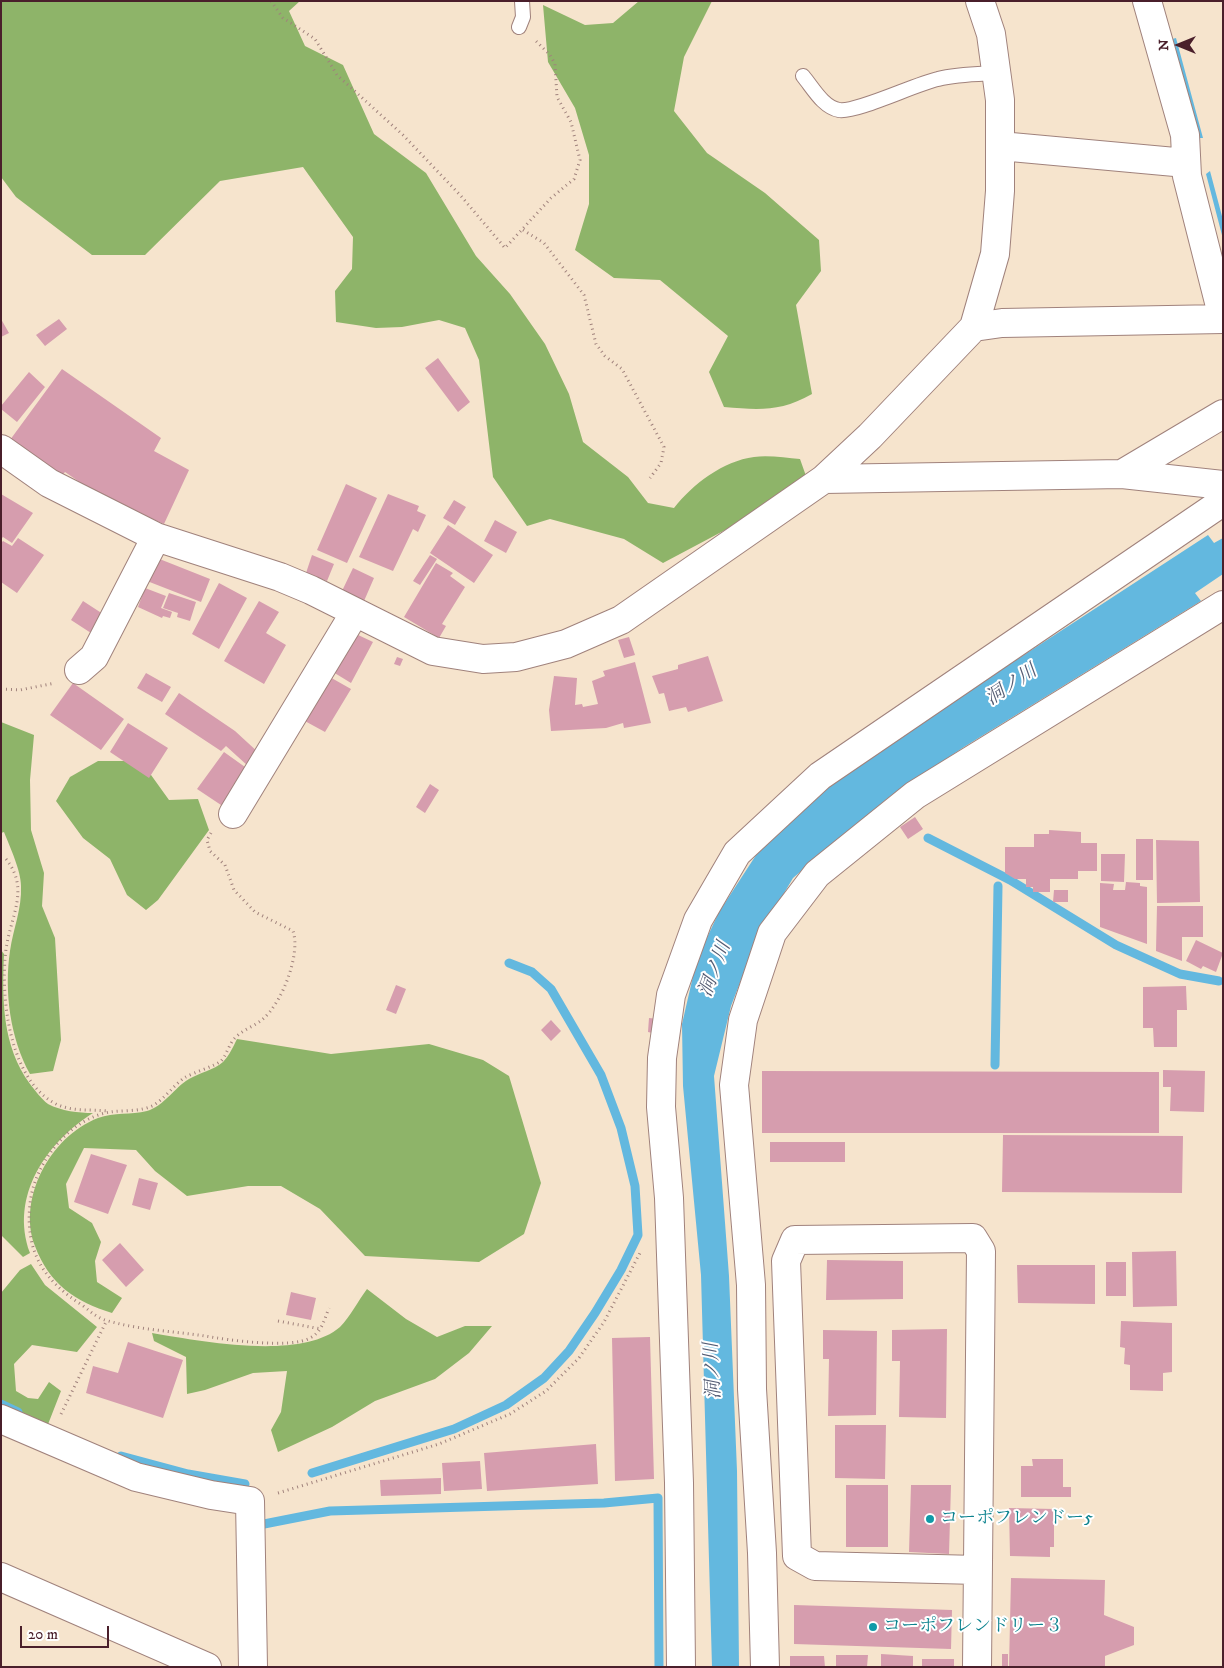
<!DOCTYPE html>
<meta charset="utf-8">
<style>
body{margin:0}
#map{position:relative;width:1224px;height:1668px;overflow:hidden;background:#f6e4cd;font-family:"IM FELL DW Pica",serif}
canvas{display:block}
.frame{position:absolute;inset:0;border:2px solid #4a1f2b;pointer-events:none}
.north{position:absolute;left:1154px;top:20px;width:50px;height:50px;-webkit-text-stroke:4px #fff;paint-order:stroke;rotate:270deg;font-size:14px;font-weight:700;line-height:20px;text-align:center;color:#4a1f2b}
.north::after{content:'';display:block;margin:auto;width:18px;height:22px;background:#4a1f2b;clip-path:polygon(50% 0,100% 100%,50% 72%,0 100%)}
.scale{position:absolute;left:20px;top:1626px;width:89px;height:22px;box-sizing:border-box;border:2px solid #4a1f2b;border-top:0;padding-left:6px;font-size:15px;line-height:18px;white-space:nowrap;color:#4a1f2b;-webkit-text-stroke:4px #fff;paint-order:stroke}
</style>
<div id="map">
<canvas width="1224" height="1668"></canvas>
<div class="frame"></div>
<div class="north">N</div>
<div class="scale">20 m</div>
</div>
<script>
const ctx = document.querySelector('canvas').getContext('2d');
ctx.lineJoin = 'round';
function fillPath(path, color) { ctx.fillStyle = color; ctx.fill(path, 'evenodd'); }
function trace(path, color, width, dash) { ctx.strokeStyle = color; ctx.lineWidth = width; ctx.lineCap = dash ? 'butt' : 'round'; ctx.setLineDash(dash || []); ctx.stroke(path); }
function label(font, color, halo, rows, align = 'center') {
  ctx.font = font + ' "IM FELL DW Pica","Noto Serif JP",serif'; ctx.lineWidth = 4; ctx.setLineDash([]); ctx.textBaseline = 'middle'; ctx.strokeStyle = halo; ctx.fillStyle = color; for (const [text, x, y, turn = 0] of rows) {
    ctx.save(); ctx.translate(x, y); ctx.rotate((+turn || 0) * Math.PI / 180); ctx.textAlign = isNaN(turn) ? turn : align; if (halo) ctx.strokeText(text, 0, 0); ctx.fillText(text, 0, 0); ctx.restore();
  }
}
const forest = new Path2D(`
 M1,1H300L289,11L305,46L343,65L374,134L426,173L476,256L510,294L545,344L569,394L583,442L628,477L648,503L674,508C693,484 723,461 754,457C769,455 786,458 800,459L806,476L744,520L663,563L624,539L550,519L527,526L493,477L479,360L465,328L439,320L402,327L376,328L336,322L335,291L352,269L353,237L303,167L220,181L145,255H92L16,197L1,177Z
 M639,1H712L684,57L674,111L707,153L765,193L819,240L821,271L796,305L812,394C780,412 759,410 724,407L709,372L728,336L660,280L614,278L575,250L589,204V155L575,108L548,62L543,5L585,25L613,23Z
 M1,722L34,735L30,780L31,830L44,873L42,906L55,938L61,1040L53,1071L30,1074C10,1038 4,991 10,951C13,929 22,909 21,886C21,871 10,847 4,832L1,833Z
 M98,761H141L169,800L198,799L209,830L158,900L146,910L127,895L110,859L83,838L56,801L70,777Z
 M1,950L4,954C2,999 2,1046 30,1084C35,1090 41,1099 48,1104C61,1111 79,1113 93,1113C47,1142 9,1196 30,1253L23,1257L1,1235Z
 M237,1039L331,1054L429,1044L483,1060L509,1076L541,1183L524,1234L479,1262L365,1256L320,1209L281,1186H248L187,1196L155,1171L136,1150L84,1148L66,1184L69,1208L92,1223L101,1242L95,1261L97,1282L122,1298L112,1313C76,1302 49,1284 35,1246C17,1198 51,1136 98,1118C114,1112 131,1115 147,1111C164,1106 174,1088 189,1079C199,1073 214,1070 223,1062C229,1056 233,1047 237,1039Z
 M31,1264L45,1285L97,1327L77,1352L32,1345L14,1364L16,1391L28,1398L38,1399L49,1382L61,1391L45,1432L1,1411V1293L20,1270Z
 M367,1289L406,1319L437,1337L465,1326H492L469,1353L435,1379L375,1401L332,1427L278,1452L271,1430L281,1412L287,1371L253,1373L205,1390L187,1394L186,1357L154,1341L152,1333C200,1341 301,1361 340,1327C350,1317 358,1301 367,1289Z`);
const water = new Path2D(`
 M1176,38L1203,138H1199L1172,39Z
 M1210,171L1223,220V239L1206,174Z
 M1208,535L1214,543L1223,538V574L1195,593L1201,601L964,747L889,797L793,878L757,939L731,1006L714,1076L729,1276L737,1471L739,1667H712L701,1275L683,1086L682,1024L697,959L719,912L760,849L807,803L849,769Z`);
const stream = new Path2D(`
 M928,838L1010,880L1116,945L1180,974L1219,981
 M995,1065L998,886
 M1,1404L18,1412
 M121,1456L188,1474L245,1484
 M312,1473L454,1429L506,1405L544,1378L569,1351L595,1313L621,1270L638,1235L635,1186L621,1128L601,1075L551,989L532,972L509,963
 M264,1524L330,1511L604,1503L658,1498L659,1667`);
const building = new Path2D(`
 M1,319L9,333L1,337Z
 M59,319L67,329L45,346L36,335Z
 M438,358L470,402L458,412L425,368Z
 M62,369L161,438L154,451L189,470L164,524L104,499L65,472L60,478L10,440Z
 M29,372L45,387L17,422L1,409V406Z
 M346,484L377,498L347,563L317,550Z
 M1,494L33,513L12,543L3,537L1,539Z
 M388,494L419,506L417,511L426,515L418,532L413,529L393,571L359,557Z
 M454,500L466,507L455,525L443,518Z
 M495,520L517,532L506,553L484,541Z
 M448,525L493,555L474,583L430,553Z
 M18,538L44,555L17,593L1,582V543L3,541L12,546Z
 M312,555L334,564L327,581L306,573Z
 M430,555L437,559L420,585L413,581Z
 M157,558L210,579L201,602L147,581Z
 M436,563L453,573L450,576L465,587L442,624L446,626L439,638L404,617Z
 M353,568L374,578L364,601L342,591Z
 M219,583L247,598L219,649L192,634Z
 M145,588L166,596L161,608L172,612L170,618L163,616L162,618L138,607Z
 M169,593L196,602L190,621L177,617L178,613L163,608Z
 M83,601L103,614L91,633L71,620Z
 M259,601L279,612L266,633L286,645L264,684L224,661Z
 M356,634L373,642L351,683L333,672Z
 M629,637L635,655L624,658L618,640Z
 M708,656L723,701L688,712L686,707L669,711L664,693L659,694L652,676L678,669V665Z
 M397,657L403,659L400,666L394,664Z
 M635,662L651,723L624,728L623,723L606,728L551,731L549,710L554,676L577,678L575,705L582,704L583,707L598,704L592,681L605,676L603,671Z
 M146,673L171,687L162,702L137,688Z
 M328,676L351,689L325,732L303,720Z
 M73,683L124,719L101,750L50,715Z
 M179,693L235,731L260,754L248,766L226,746L221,751L165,714Z
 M128,723L168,748L149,778L110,752Z
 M224,752L252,772L227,809L197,789Z
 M430,784L439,790L425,813L416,807Z
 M915,817L923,829L908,839L900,827Z
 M1049,830L1081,832V843H1097V871H1078V879H1050V892H1033V887H1026V879H1015L1005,873V847H1034V834H1049Z
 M1136,839H1153V880H1136Z
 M1156,840L1199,841L1200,902L1157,903Z
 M1101,854H1125L1124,882L1101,881Z
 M1126,882L1140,883V886L1147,887V944L1100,927V883L1114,884L1113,890H1125Z
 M1054,890H1068V902H1053Z
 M1157,906H1203V937H1182V961L1156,951Z
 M1196,940L1223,953L1216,972L1203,966L1201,969L1186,961Z
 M396,985L406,989L396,1014L386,1010Z
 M1186,986L1187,1010H1177V1047H1154L1153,1028H1143V987Z
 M649,1018L659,1019L657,1034L648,1032Z
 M551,1020L561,1031L551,1041L541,1030Z
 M1163,1070L1205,1071L1204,1112L1170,1111L1171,1087H1163Z
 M762,1071L1159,1072V1133H762Z
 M1003,1135L1183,1136L1182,1193L1002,1192Z
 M770,1142H845V1162H770Z
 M91,1154L127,1165L108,1214L74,1202Z
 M139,1178L158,1183L150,1210L132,1205Z
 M120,1243L144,1270L126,1287L102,1260Z
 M1176,1251L1177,1306L1133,1307L1132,1252Z
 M827,1260L903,1261V1299L826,1300Z
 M1106,1262H1126V1296H1106Z
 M1017,1265H1095V1304L1018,1303Z
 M291,1292L316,1298L311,1320L286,1315Z
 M1121,1321L1172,1323V1372L1163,1373V1391L1130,1390V1365L1124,1364L1125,1348L1120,1347Z
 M947,1329L946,1418L899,1417L900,1361H892V1330Z
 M823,1330L877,1331L876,1415L828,1416L829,1359H823Z
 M650,1337L654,1479L615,1481L612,1338Z
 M128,1342L183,1360L163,1418L86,1393L93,1366L118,1373Z
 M835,1425H886L885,1479L835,1478Z
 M596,1444L598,1484L487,1491L484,1453Z
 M1032,1459H1063V1487H1071V1497H1021V1466H1033Z
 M480,1461L482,1489L444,1491L442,1463Z
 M441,1478V1494L381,1496L380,1480Z
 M846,1485H888V1547H846Z
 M911,1485H951L949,1554L909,1552Z
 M1009,1508L1054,1509V1547H1050V1557L1010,1556Z
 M1011,1578L1105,1580L1104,1615L1134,1627V1645L1105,1656V1667H1009Z
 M794,1605L952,1610L951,1649L794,1644Z
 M881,1654L913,1656V1667H881Z
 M1002,1654H1008V1667H1002Z
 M836,1655H868L867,1667H836Z
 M790,1656H824L825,1667H790Z
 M922,1659H954V1667H922Z`);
const path = new Path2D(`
 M271,1L283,18L315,39L337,75L403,135L461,196L505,248L551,198L574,179L580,160L571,122L557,97L555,64L550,55L535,40
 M523,230L544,243L584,295L596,344L605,356L622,369L664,447L661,463L650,478
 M1,689L20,690L55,683
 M211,833L207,840L210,851L225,865L234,890L255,912L293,931C301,954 282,1003 263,1019C255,1026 244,1029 236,1037C229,1043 227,1055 221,1061C213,1067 194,1072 184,1078C173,1086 165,1098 154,1105C141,1112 124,1110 110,1112C68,1119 34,1164 30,1204C25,1251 43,1280 82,1305C90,1311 96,1317 105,1320C138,1330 172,1331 205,1336C228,1340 290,1349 310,1338C322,1332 324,1320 329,1308
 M6,859C30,889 11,915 6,949C0,996 9,1080 56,1104C73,1112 89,1109 108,1111
 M278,1321L321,1329
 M61,1414L107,1320
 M278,1493L439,1444L510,1414L546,1391L579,1358L604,1322L641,1251`);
const service = new Path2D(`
 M519,27L523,17L522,1
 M803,76C813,88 823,107 839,110C856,113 915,84 938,79C957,74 977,74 996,73`);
const minor = new Path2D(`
 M1147,1L1185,135L1187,176L1223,318
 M1000,146L1186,163
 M974,327L995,254L1000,191V100L991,34L980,1
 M1,449L49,483L156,537L280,577L311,590L433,651L483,659L516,657L566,644L621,620L824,479L1122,474L1223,414
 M1122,474L1223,485
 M824,479L870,436L974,327L1002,323L1223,319
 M79,670L94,657L156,537
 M233,814L354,614
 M1,1419L136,1477L211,1495L250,1501L253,1667
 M681,1667L679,1483L669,1198L661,1107L662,1058L671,995L698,920L737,853L820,776L1215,507L1223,504
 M765,1667L762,1553L752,1389L751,1285L734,1085L743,1020L772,933L817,874L915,795L1223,605
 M977,1667L981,1251L973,1238L795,1240L786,1261L797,1556L815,1566L978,1570`);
const tertiary = new Path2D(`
 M1,1577L207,1667`);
const markers = [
 [930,1519,5,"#0f9aa8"],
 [873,1627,5,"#0f9aa8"]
];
const cultureNames = [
 ["コーポフレンドー5",940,1519],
 ["コーポフレンドリー３",883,1627]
];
const waterNames = [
 ["洞ノ川",1012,686,-34],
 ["洞ノ川",716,970,-69],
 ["洞ノ川",714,1371,-93]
];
fillPath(forest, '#8eb469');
fillPath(water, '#63b8df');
trace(stream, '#63b8df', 9);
fillPath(building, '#d69dae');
trace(service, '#a0827c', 16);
trace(minor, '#a0827c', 30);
trace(tertiary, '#a0827c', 30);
trace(path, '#a0827c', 3, [1, 4]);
trace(service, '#fff', 14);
trace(minor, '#fff', 28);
trace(tertiary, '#fff', 28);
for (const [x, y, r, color] of markers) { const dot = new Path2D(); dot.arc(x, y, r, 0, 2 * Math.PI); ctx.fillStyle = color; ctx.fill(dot); trace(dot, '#fff', 2); }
label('18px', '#0d838f', '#fff', cultureNames, 'left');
label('italic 19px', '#545c73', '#fff', waterNames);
</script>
